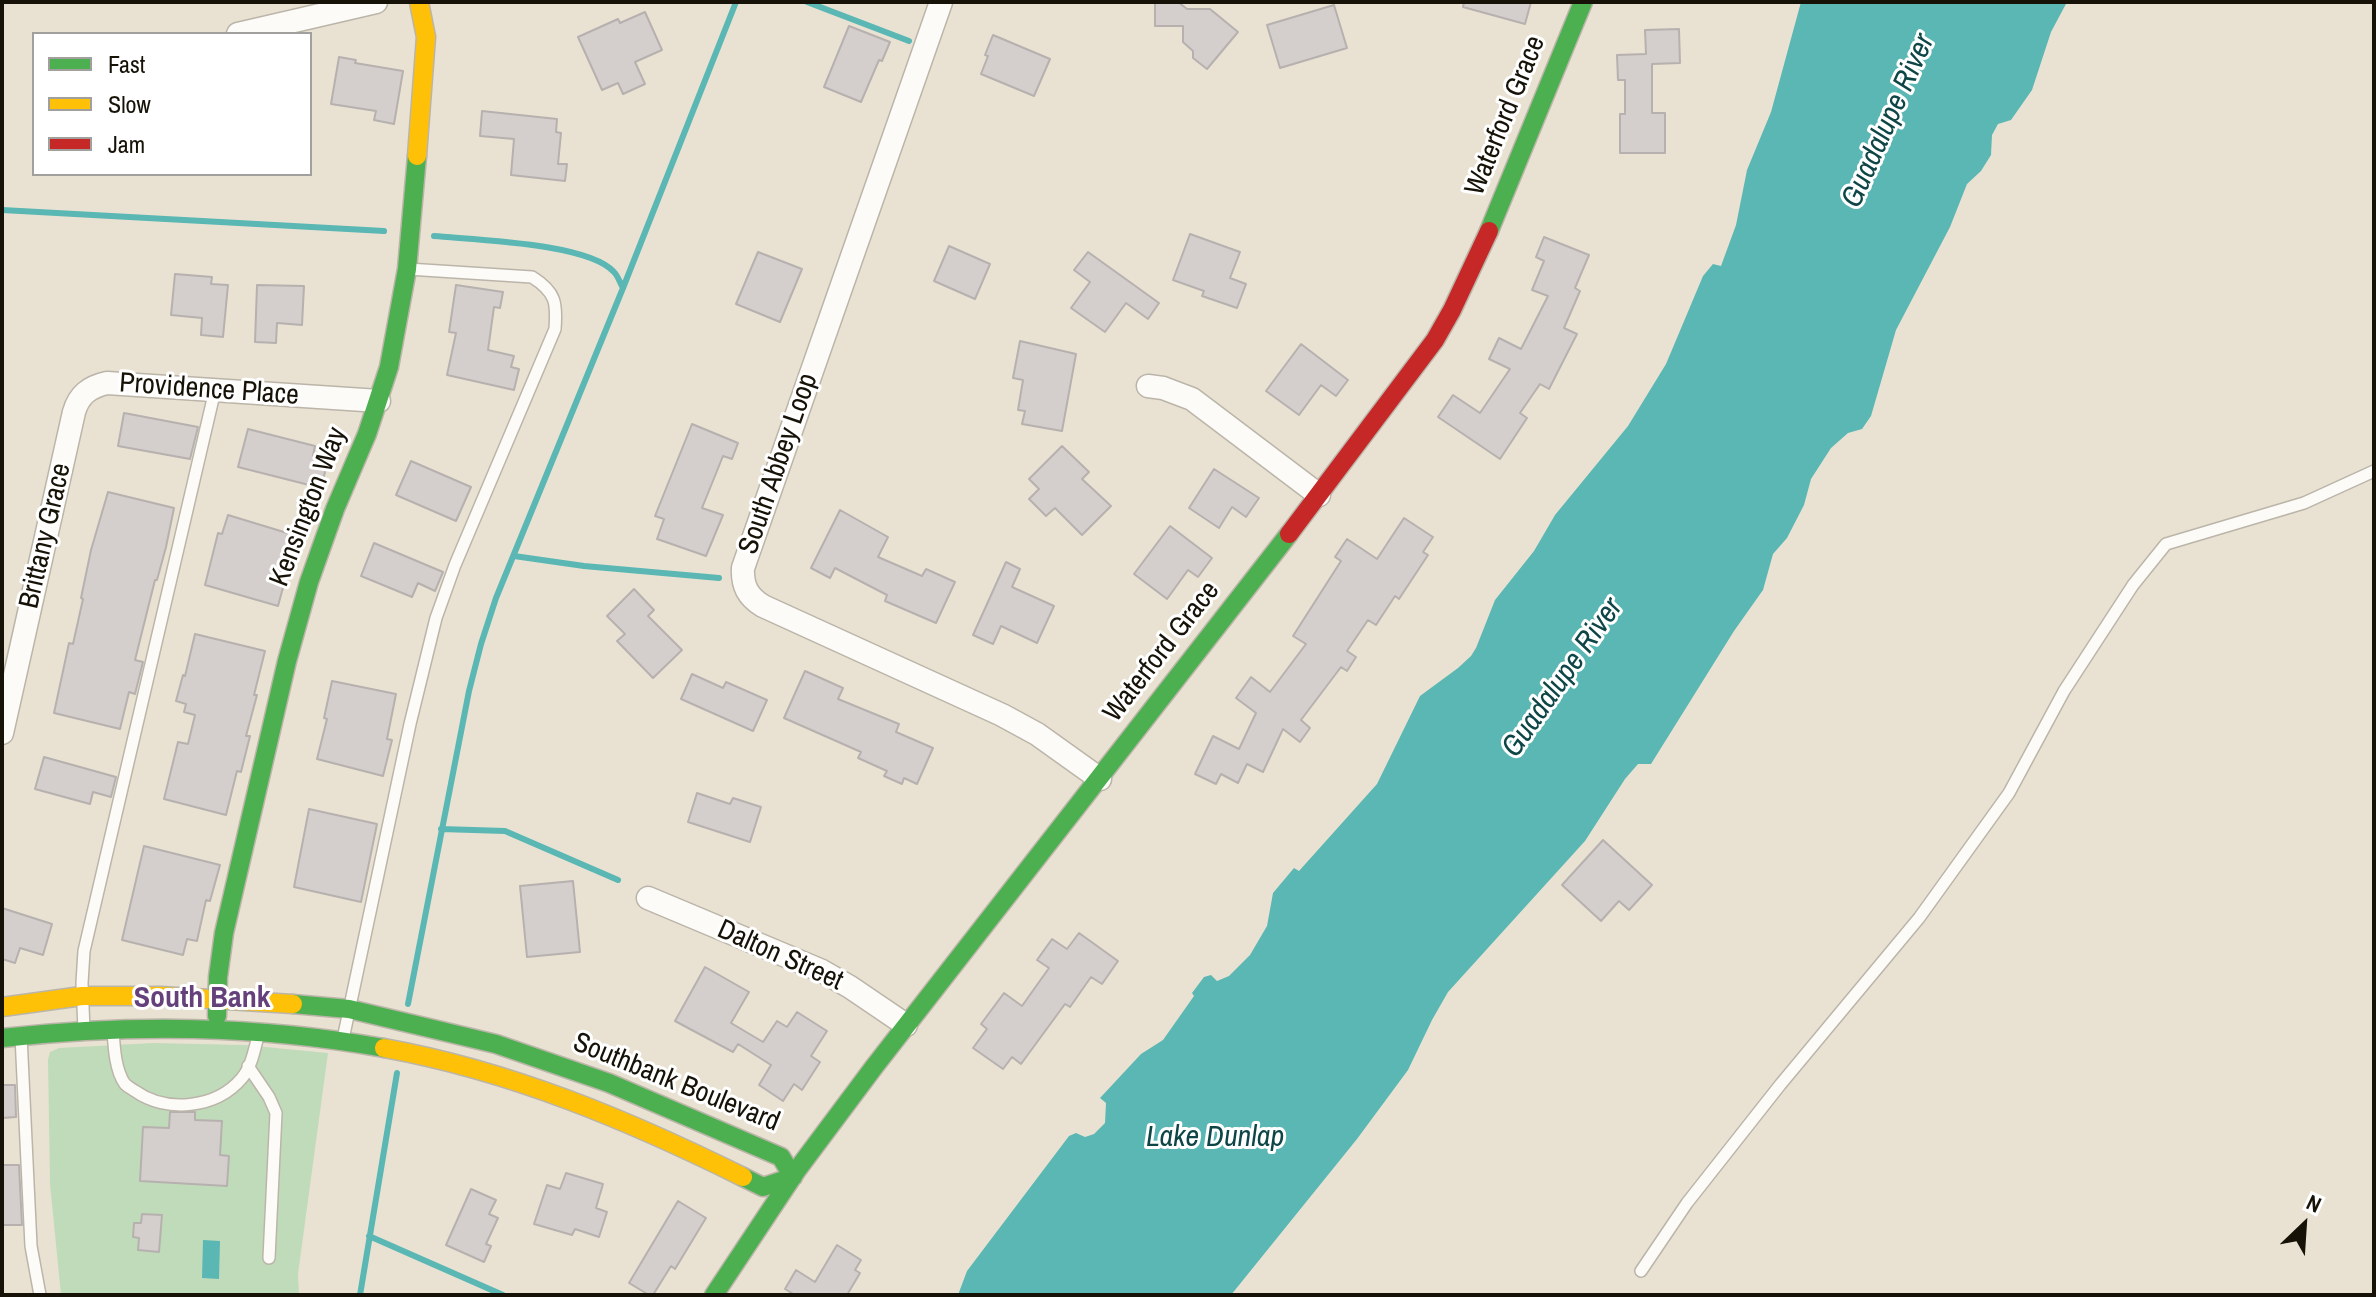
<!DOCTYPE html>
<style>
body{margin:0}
#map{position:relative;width:2376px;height:1297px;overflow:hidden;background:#e9e2d2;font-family:"Archivo Narrow",sans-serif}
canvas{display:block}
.frame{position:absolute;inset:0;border:4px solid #161207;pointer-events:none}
.legend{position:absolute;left:32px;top:32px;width:280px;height:144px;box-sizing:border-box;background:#fff;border:2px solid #a2a09c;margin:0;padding:10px 14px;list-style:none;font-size:24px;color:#161207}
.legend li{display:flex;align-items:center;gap:16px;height:40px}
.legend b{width:40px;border:2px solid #a2a09c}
.north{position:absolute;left:2264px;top:1185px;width:80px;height:80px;-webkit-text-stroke:6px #fff;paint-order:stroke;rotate:25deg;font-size:22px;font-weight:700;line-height:32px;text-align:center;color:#161207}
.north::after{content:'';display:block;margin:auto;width:28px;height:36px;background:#161207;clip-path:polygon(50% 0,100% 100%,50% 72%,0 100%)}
</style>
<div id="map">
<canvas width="2376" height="1297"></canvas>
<div class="frame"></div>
<ul class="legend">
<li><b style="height:10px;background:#4caf50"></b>Fast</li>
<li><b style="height:10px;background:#ffc107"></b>Slow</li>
<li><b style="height:10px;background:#c62828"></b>Jam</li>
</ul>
<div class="north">N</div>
</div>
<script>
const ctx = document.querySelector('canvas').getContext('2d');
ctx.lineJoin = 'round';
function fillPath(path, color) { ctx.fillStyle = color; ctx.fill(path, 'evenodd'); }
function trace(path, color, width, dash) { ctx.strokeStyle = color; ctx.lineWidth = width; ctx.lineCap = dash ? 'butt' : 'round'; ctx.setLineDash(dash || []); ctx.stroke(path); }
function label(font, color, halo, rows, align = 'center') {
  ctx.font = font + ' "Archivo Narrow",sans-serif'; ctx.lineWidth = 6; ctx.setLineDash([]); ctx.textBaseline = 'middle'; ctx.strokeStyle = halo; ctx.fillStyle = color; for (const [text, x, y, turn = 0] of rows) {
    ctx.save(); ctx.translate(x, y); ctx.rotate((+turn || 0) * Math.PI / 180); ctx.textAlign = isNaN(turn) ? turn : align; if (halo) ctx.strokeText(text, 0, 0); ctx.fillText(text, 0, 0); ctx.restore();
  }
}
const green = new Path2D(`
 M153,1043L244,1045L328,1053L298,1274L299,1295H61L50,1184L48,1060L50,1052L59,1048Z`);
const water = new Path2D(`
 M1801,2H2067L2051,32L2032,90L2011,120L1998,124L1992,135L1991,155L1981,171L1967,184L1950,227L1896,330L1871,416L1862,429L1848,433L1831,448L1811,479L1804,505L1787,538L1773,554L1763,590L1734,631L1651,764H1638L1625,779L1585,841L1448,992L1432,1020L1408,1070L1357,1139L1231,1295H958L967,1271L1069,1136L1076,1133L1085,1137L1094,1134L1105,1123L1106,1103L1100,1098L1141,1054L1163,1040L1194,996L1192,993L1204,977L1211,975L1217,981L1229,976L1250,955L1267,926L1273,893L1294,868L1299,871L1377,784L1420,696L1458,668L1471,656L1476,648L1495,600L1534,551L1555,515L1628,426L1666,364L1703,276L1713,264L1721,266L1736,225L1747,170L1771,112Z
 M203,1240L220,1241L219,1279L202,1278Z`);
const stream = new Path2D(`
 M807,2L909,41
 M2,210L384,231
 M434,236C475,240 588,243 614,272C618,276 620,283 623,288
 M514,556L584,566L719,578
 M441,829L505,831L618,880
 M408,1004L469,691L481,644L496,598L623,288L736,2
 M369,1236L503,1295
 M360,1295L397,1073`);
const building = new Path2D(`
 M1155,2H1178L1187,9H1210L1238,32L1207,69L1193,58V51L1183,42V26H1155Z
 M1464,2H1531L1525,24L1463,7Z
 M1334,5L1347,48L1280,68L1267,25Z
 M645,12L662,50L635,62L645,84L623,94L618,83L602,90L578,37L618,19L620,23Z
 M849,26L890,42L882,61L879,60L861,102L824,87Z
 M1679,29L1680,63L1652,64V113H1665V153H1620V114H1625V80H1618L1617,55L1646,54L1645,30Z
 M993,35L1050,59L1034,96L981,74L988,56L985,55Z
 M339,57L356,60L355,63L403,71L394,124L374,120L376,111L331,104Z
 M482,111L557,119L556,132L561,133L558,164H567L565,181L511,175L514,139L480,136Z
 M1190,234L1240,252L1230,278L1246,284L1237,308L1202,296L1204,291L1173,280Z
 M1544,237L1589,255L1575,288L1580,291L1564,328L1577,334L1549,389L1540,384L1520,413L1527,418L1500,459L1438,417L1453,395L1480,413L1510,369L1489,359L1499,338L1521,349L1548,296L1532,290L1544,261L1536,257Z
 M949,246L990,264L975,299L934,281Z
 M758,252L802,269L780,322L736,304Z
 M1088,252L1159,303L1148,319L1126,303L1105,332L1071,308L1090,282L1074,270Z
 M175,274L212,277L211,284L228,285L223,337L201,335L202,318L171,315Z
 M257,285L304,286L302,325L277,323L276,343L255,342Z
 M456,285L503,292L500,308L494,307L488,350L514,356L511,367L519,369L514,390L447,375L456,333L449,332Z
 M1020,341L1076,354L1062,431L1022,424L1025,411L1018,410L1023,380L1013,378Z
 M1301,344L1348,380L1336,396L1321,385L1299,415L1266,391Z
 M124,413L198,427L190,459L118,446Z
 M692,424L738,443L732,459L723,456L702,508L723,515L706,556L657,539L664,519L655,516Z
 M248,429L315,446L313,456L328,460L321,488L238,467Z
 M1062,446L1089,472L1082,479L1111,506L1082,535L1055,508L1046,516L1029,499L1039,489L1029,479Z
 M411,461L471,487L456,521L396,495Z
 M1214,469L1259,498L1246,517L1232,507L1219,528L1189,508Z
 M108,492L174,508L166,547L157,580H155L135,660L143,662L135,694L129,692L120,729L54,713L69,643L73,644L83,599L81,598L91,550Z
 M840,510L888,537L878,557L922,576L926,569L955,582L936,623L885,601L887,595L835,568L830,578L811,568Z
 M228,515L297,536L278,606L205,585L218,533L222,534Z
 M1404,518L1433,537L1423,552L1428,555L1399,599L1395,596L1376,625L1368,620L1347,651L1356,657L1347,671L1341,667L1301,720L1310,728L1300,742L1283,729L1263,772L1247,764L1238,783L1221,774L1216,784L1195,774L1213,736L1239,749L1256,713L1236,698L1251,677L1270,692L1306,644L1293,636L1341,561L1335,557L1347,539L1377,559Z
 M1170,526L1212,558L1198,577L1188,570L1167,599L1134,574Z
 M374,543L443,572L435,591L418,583L412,597L361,576Z
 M1006,562L1020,569L1012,587L1054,606L1037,643L1001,626L993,644L973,635Z
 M634,589L654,610L648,616L682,650L653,678L617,641L625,634L607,616Z
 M195,634L265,651L254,695H257L246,736H250L241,772L237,771L226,815L164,799L178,742L188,744L195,715L184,712L186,704L176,701L183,675L185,676Z
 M805,671L843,688L838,699L899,724L896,732L933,748L917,784L904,778L902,784L884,776L887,771L858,758L861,752L784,718Z
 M692,674L723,688L726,682L767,700L753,731L681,699Z
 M332,681L396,694L387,739L392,740L383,776L317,759L327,719L324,718Z
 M44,757L116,777L111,797L93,792L90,804L35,789Z
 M697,793L730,804L733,798L761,807L750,842L688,822Z
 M309,809L377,824L361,902L294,887Z
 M1603,840L1652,885L1629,910L1619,901L1601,921L1562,885Z
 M144,846L220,865L210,901L206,900L197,941L187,939L183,955L122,940Z
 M573,881L580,952L527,957L520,886Z
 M2,908L52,924L43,955L20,948L15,963L2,959Z
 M1079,933L1118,961L1102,984L1091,977L1070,1007L1065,1004L1021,1064L1012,1057L1003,1069L973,1048L987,1029L981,1024L1004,993L1022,1006L1049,968L1037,960L1052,939L1067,949Z
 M705,967L749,992L731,1023L763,1042L777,1021L787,1027L797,1012L827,1031L811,1056L820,1062L802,1090L794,1084L783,1101L759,1085L771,1065L738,1044L733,1052L675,1021Z
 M2,1085H15L16,1117L2,1118Z
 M170,1112H195V1120L222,1121L220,1155L229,1156L227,1186L140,1181L143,1127L169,1128Z
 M2,1165H19L22,1225H2Z
 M566,1173L603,1184L596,1208L607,1212L599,1237L575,1229L572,1235L534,1224L547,1185L560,1189Z
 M471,1189L496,1200L489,1214L498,1218L486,1244L491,1246L484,1262L446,1245Z
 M678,1201L706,1218L675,1269L671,1266L653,1295H649L629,1283Z
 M142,1214L162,1215L159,1252L138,1250L139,1238L133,1237L134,1223H141Z
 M837,1245L861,1260L855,1270L860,1273L847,1295H795L785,1289L796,1270L815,1282Z`);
const lane = new Path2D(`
 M84,1030L82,983L84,951L215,390
 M113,1030C114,1046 115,1070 125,1084C128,1087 132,1089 135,1091C166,1113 216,1109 242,1078C252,1066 255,1047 259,1032
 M21,1036L31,1246L40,1295
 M343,1039L410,724L436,618L455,565L555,329C557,303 556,292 532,277L408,269
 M248,1066L269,1097L276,1113L269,1258
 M1641,1271L1687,1203L1780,1085L1919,918L2009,793L2064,691L2133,585L2166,544L2304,503L2374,471`);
const street = new Path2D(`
 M941,2L743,568C742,586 748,597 763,606L1002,715L1037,734L1100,779
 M238,34L376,2
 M1148,386L1163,388L1192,399L1319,495
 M2,733L74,412C79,395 89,387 107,383L379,401
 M648,898L822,971L850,987L906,1025`);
const fast = new Path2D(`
 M1489,231L1583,2
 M293,1004L349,1009L496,1044L609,1083L781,1157L793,1177L763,1187L743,1177
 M217,1016L218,977L224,933L287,661L309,582L335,509L367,434L389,367L407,269L417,156
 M2,1038C132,1024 255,1025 384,1048
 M714,1295L797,1170L874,1067L1289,534`);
const slow = new Path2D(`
 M417,156L426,37L419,2
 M2,1007L82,996H161L293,1004
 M384,1048C511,1071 628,1120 743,1177`);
const jam = new Path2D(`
 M1289,534L1435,340L1452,310L1489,231`);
const streetNames = [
 ["Waterford Grace",1506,116,-68],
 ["Providence Place",209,390,4],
 ["South Abbey Loop",779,464,-71],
 ["Kensington Way",309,507,-69],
 ["Brittany Grace",46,536,-77],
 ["Waterford Grace",1162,652,-52],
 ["Dalton Street",780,956,24],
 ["Southbank Boulevard",676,1083,22]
];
const waterNames = [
 ["Guadalupe River",1889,121,-66],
 ["Guadalupe River",1563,678,-55],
 ["Lake Dunlap",1215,1138]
];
const neighbourhoodNames = [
 ["South Bank",202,999]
];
fillPath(green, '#c0dbba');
fillPath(water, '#5ab7b4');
trace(stream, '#5ab7b4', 6);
fillPath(building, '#d4cecc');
trace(building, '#b6b1af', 2);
trace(lane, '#bbb5a9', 14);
trace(street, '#bbb5a9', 25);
trace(fast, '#bbb5a9', 21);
trace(slow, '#bbb5a9', 21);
trace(jam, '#bbb5a9', 21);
trace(lane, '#fcfbf8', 11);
trace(street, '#fcfbf8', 22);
trace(fast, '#4caf50', 18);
trace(slow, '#ffc107', 18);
trace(jam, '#c62828', 18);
label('28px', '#161207', '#fff', streetNames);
label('italic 30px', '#0e4546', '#fff', waterNames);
label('bold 30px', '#65417b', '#fff', neighbourhoodNames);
</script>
